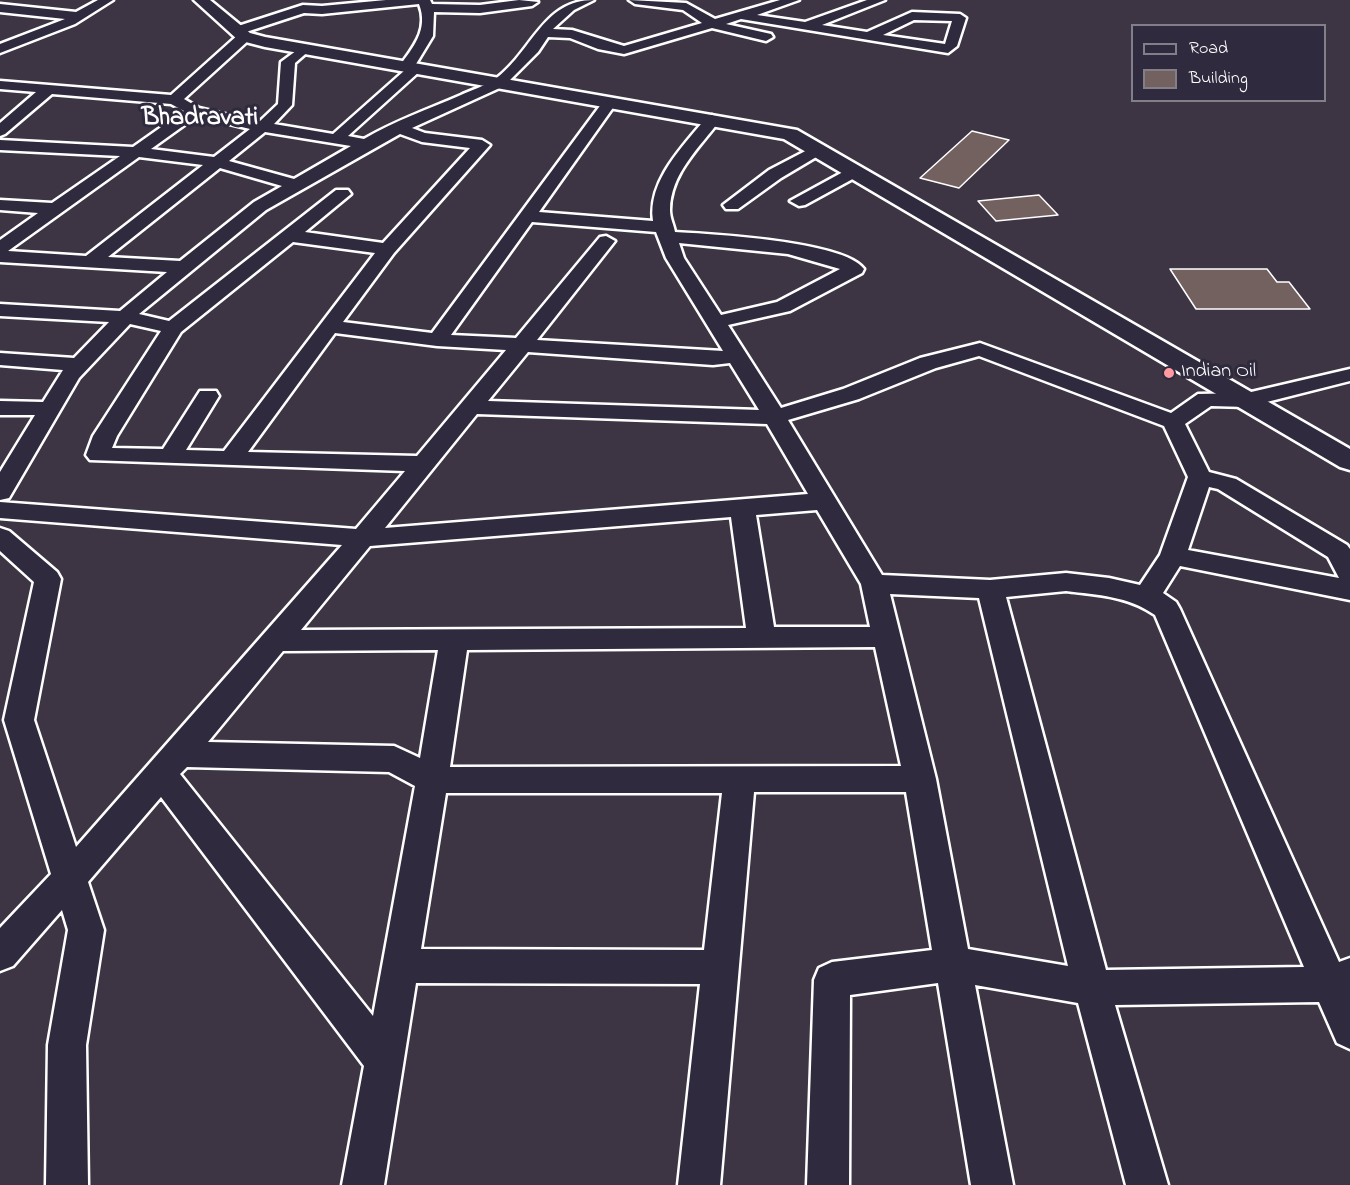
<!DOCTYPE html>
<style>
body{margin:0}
#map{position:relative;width:1350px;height:1185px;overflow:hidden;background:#3d3544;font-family:"Indie Flower",sans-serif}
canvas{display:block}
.legend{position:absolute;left:1131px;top:24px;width:195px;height:78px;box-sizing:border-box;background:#2f2a3d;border:2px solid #827f8b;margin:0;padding:8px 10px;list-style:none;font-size:18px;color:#fff}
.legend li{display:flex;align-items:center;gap:12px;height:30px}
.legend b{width:30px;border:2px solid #827f8b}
</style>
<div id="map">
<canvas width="1350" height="1185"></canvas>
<ul class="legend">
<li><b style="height:8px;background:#2f2a3d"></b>Road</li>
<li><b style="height:16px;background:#736160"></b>Building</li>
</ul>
</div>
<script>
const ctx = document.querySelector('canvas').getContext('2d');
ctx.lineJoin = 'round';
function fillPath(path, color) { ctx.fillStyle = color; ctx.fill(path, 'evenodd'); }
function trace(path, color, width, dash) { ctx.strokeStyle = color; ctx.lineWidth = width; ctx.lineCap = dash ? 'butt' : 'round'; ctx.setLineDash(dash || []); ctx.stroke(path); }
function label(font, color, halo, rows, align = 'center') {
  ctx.font = font + ' "Indie Flower",sans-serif'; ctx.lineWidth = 6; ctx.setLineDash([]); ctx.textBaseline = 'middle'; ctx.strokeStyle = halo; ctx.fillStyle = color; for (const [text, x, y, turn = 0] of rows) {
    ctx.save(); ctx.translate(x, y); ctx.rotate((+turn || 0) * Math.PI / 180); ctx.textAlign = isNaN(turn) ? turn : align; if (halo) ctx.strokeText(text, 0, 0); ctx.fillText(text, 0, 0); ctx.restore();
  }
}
const building = new Path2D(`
 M972,131L1009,140L959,188L920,178Z
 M1039,195L1058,215L996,221L978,201Z
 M1170,269H1267L1277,282H1289L1310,309H1196Z`);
const minor = new Path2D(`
 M98,0H113L75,24L0,53V44L65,19L0,12V4L76,12Z
 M386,0H430L432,4L480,5L519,0L538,2L532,6L480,13L434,12L433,36L416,64L422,68L420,71L348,136L364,139C394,121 429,109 461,95C471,90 485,86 494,80C532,53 542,0 594,0L574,10L553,29L572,30L624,46L702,23L683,10L635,4L629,0L686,3L715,19L780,0H799L757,15L805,22L867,0H885L822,25L867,32L912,12L960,14L966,18L957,46L948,53L741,19L726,24L771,34L773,37L766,41L712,28L624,54L598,49L570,38L548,37L538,52L504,86L412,128L425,133L482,140L490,145L394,253L343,322L432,333L605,99L610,98L617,102L539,212L653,221C647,181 684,145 707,117L712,115L720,120C700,147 670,174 670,210C670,219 674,225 675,232C710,234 845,241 864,269L862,273L790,311L728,325L781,408L843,389L920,358L980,343L1171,413L1198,394L1247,393L1350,369V381L1247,407L1211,406L1185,424L1209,472L1236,479L1347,545L1350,549V600L1180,566L1163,593L1176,602L1180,609L1339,962L1350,958V1049L1337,1043L1319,1002L1115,1005L1168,1185H1126L1078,1003L975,985L1013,1185H971L938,983L850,995L849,1185H807L814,980L819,968L832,962L932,950L906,792H754L720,1185H678L700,984L416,983L384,1185H342L364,1066L161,797L88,882L104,930L86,1045L88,1185H46L48,1045L68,930L62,910L13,966L0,971V928L51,874L4,720L34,582L0,551V528L9,531L57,572L61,579L34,720L76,847L342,545L0,518V502L356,529L405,471L90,460L86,455L93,436L161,331L130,324L79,378L9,498L0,500V472L35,415H0V401L43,402L63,370L0,365V353L74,358L109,322L0,316V304L120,311L167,272L0,262V240L38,213L0,210V200L52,203L120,156L0,150V140L133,147L184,111L171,104L52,94L5,134L0,136V123L36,92L0,89V81L171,95L239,34H232V28L303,5L322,6ZM419,4C429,30 413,47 399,67L404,71L333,134L274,124L292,105L295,63L311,49L304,45L281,62L278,104L259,122L199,108L184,99L249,40V34L243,33L304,13L322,14ZM914,20L952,21L945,44L883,35ZM197,116L250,129L214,157L151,149ZM265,132L351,146L294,179L229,161ZM400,134L422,142L470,148L383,243L305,232L351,194L348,190H336L169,321L139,314L266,210ZM139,157L203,165L86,256L8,251ZM220,168L282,186L254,202L180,261L108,257ZM532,222L656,232L666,258L723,351L537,340L615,241L606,236L600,237L516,338L451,335ZM293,242L375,253L224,451L186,450L219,396L216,391H200L163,449L112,448L117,436L181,332ZM679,243L788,254L840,269L777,302L721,315L684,258ZM335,333L437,346L506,350L417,456L248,452ZM528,352L713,365L730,363L759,410L488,401ZM979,356L1164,426L1188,477L1160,555L1140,585L1109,578L1066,573L990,580L882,575L788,420L859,399L936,368ZM477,414L767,424L808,494L385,528ZM1209,487L1218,489L1328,557L1339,578L1188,550ZM817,510L861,584L870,627H774L756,515ZM731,517L746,628L301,630L370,546ZM1066,591C1098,595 1128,596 1155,615L1304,967L1106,970L1006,597ZM890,594L979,598L1068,966L968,949L936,779ZM875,647L901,766L450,767L467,650ZM438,650L420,758L394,746L208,742L283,651ZM187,767L389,772L415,786L373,1016L180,774ZM446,793H722L704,950L421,949Z
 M817,145L825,150L823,153L781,178L738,209H726L723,205L769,170Z
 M854,166L862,171L860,175L805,205L799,206L790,201Z`);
const tertiary = new Path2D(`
 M194,0H210L250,33L265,37L797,130L1350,449V470L1340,467L784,139L265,47L238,40Z`);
const markers = [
 [1169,373,6,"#ff9aa2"]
];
const farPoinames = [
 ["Indian Oil",1181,373]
];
const farDistrictnames = [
 ["Bhadravati",200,120]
];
fillPath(building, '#736160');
trace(building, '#fff', 1.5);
trace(minor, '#fff', 5);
trace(tertiary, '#fff', 5);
fillPath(minor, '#2f2a3d');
fillPath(tertiary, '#2f2a3d');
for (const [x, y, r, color] of markers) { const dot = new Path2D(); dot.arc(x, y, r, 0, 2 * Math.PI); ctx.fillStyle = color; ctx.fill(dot); trace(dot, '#2f2a3d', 2); }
label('20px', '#fff', '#2f2a3d', farPoinames, 'left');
label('bold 26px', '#fff', '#2f2a3d', farDistrictnames);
</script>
